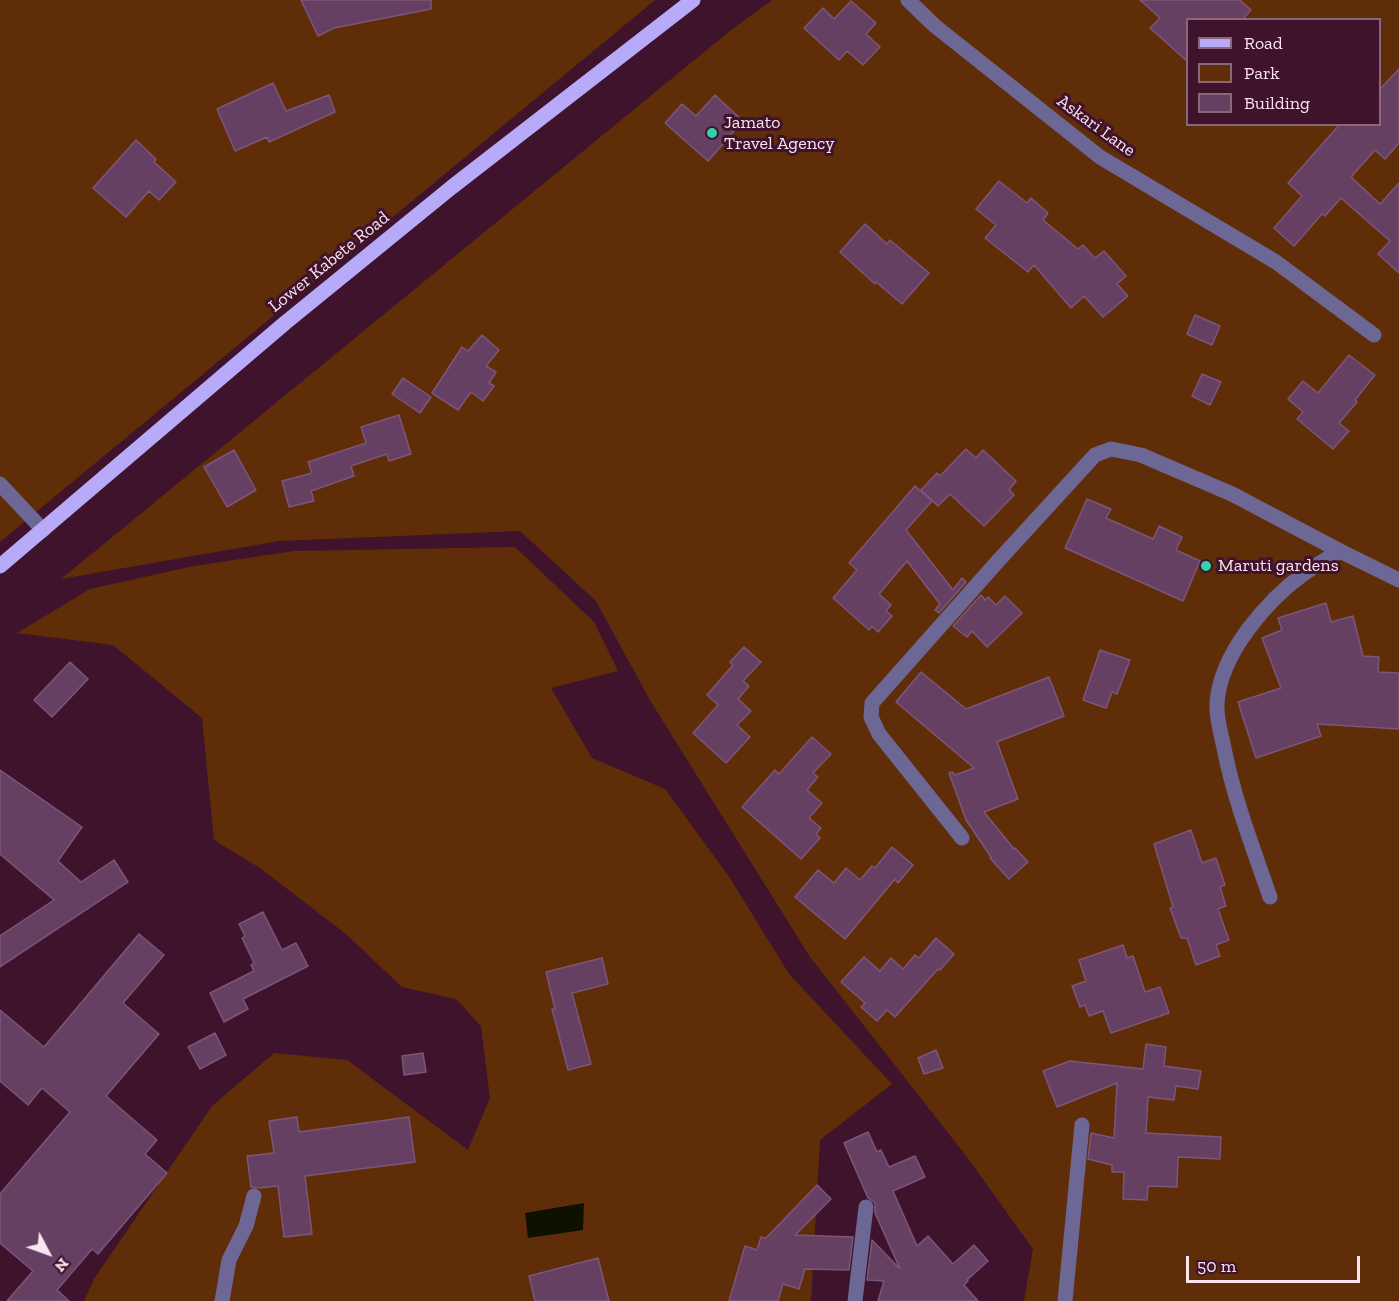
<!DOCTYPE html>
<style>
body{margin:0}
#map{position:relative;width:1399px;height:1301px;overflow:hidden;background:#3f132b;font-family:"Zilla Slab",serif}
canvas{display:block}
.legend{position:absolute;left:1186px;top:18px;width:195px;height:108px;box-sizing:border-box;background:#3f132b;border:2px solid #8b6779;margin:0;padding:8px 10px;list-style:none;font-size:18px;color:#fce4ee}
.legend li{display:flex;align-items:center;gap:12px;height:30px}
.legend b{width:30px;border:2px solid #8b6779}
.north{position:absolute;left:18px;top:1223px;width:60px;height:60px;-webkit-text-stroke:4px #3f132b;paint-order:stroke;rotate:131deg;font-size:16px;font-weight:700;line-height:24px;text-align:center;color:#fce4ee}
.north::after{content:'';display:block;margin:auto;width:21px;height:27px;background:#fce4ee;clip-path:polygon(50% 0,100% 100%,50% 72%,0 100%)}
.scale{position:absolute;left:1186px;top:1256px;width:174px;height:27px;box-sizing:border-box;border:3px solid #fce4ee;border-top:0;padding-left:8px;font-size:18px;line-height:21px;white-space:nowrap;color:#fce4ee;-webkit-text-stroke:4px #3f132b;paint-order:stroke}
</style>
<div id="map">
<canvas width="1399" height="1301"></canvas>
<ul class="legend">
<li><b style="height:8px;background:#b6aaf9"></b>Road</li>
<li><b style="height:16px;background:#602d09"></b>Park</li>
<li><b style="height:16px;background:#664063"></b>Building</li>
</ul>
<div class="north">N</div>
<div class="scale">50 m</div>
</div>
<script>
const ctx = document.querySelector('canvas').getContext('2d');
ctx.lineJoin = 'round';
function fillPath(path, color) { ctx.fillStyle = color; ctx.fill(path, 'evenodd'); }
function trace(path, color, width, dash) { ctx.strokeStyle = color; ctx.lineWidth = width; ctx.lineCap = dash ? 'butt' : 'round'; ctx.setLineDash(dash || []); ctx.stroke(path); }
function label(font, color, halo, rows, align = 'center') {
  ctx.font = font + ' "Zilla Slab",serif'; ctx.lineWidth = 6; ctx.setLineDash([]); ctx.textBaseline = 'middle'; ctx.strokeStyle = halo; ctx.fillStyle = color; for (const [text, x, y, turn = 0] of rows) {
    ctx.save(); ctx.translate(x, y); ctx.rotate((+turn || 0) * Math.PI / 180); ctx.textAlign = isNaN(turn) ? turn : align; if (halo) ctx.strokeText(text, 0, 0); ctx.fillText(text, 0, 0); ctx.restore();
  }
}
const green = new Path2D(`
 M0,0H655L0,542Z
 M772,0H1399V1301H1024L1033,1249L967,1157L810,957L651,702L596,601L520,531L279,541L61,579L731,30ZM1188,20H1380V124H1188Z
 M515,547L594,622L618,671L551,688L592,758L665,789L730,878L789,974L892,1084L820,1140L811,1301H84L94,1279L212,1106L274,1053L347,1060L468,1150L490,1098L481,1026L456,999L402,987L346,934L260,868L214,840L202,718L113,645L17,633L90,589L194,566L294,551Z`);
const water = new Path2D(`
 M584,1203L583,1230L528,1238L525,1213Z`);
const building = new Path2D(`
 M301,0H431V9L334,28L318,36Z
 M1140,0H1240L1251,10L1242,20H1188V62L1150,28L1160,18Z
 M851,1L876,23L866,34L880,47L863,65L847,51L839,60L804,28L823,8L834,19Z
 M1399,69V143L1385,159L1375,150L1351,177L1380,204L1399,183V273L1378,254L1390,241L1341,198L1325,216L1322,214L1294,246L1274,228L1302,196L1288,183L1340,124H1380V89Z
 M273,83L286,111L329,95L335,112L269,142L267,137L235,151L217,109Z
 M715,95L743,121L708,161L665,123L682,104L696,116Z
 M136,140L156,159L154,162L176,182L159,200L149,191L126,217L93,188Z
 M999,181L1027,203L1031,198L1048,213L1043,220L1078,249L1083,245L1095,258L1104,251L1126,276L1117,284L1128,296L1103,317L1084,296L1071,308L1034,265L1028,272L985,238L996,225L976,209Z
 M865,224L887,244L890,240L929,273L902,304L876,282L875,284L840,252Z
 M1195,315L1220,326L1212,345L1187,334Z
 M482,335L499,350L486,366L496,372L489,383L494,386L483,401L471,392L458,410L432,393L462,347L468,351Z
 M1349,355L1375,375L1355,400L1357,402L1339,423L1349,431L1333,449L1297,419L1303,412L1288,399L1303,381L1318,393Z
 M1202,374L1221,382L1210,405L1192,396Z
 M403,378L431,397L420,413L392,394Z
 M399,415L411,454L389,461L387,454L351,466L354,476L311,491L314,501L289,507L282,481L312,473L308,462L366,443L361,427Z
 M966,449L976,458L983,450L1016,481L1009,490L1014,495L984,526L950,494L938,506L921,490L937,473L940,476Z
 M234,450L256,490L227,507L204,467Z
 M915,486L932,501L906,530L953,590L962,578L966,582L939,613L935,610L940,604L907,561L879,594L891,605L886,611L892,616L878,632L872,626L869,630L833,598L857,570L849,563Z
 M1087,499L1111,509L1106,518L1153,539L1159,526L1182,537L1176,550L1200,561L1183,601L1065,548Z
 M981,595L985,600L988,597L996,605L1005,596L1022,613L987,647L972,631L967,637L953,626Z
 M1326,603L1331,622L1353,616L1363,656L1379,657L1378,672L1399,673V729L1317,724L1321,736L1256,758L1238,702L1281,688L1262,638L1282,630L1278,618Z
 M744,647L761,662L743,681L749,686L738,699L751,711L737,725L750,737L726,763L693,733L718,705L707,695L733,665L730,662Z
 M1100,650L1130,660L1117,694L1112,692L1106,708L1083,700Z
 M70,662L88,679L52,717L34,700Z
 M921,672L966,709L1049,677L1064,716L997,742L1018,799L984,812L1014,849L1015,848L1028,862L1009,879L990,858L991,857L966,820L949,773L952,772L955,775L974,768L896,702Z
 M812,737L831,754L813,773L818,777L807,790L822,803L809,818L821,828L816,834L820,838L801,859L742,807L775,770L779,774Z
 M0,770L82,827L58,861L81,882L114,860L128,882L0,967V936L54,900L0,854Z
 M1191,830L1202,863L1216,858L1225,885L1220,887L1226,906L1218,909L1229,940L1216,945L1220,956L1196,965L1187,938H1181L1170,908L1173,907L1154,844Z
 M892,847L913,865L898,883L895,879L845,939L795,897L818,870L834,883L846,868L860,880L872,866L875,868Z
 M263,912L282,950L296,943L308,966L243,999L248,1009L224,1022L210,993L254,971L251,965L254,963L242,938L245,936L239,924Z
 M139,934L164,955L123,1003L159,1034L106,1096L157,1140L145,1154L167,1173L98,1254L92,1249L57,1290L69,1301H7L33,1271L0,1243V1194L70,1112L42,1088L28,1105L0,1081V1010L44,1047Z
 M936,938L954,954L940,970L938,969L895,1017L887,1010L877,1021L861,1007L865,1003L841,982L864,957L880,971L891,958L903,969L915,955L919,958Z
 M1123,945L1127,958L1133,956L1145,992L1160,987L1169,1013L1111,1033L1103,1011L1089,1016L1085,1005L1080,1007L1072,986L1086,981L1079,960Z
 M602,958L608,984L572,993L591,1064L568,1070L552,1009H555L546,972Z
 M215,1033L226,1055L200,1069L188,1047Z
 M1146,1044L1166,1047L1164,1066L1201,1071L1198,1089L1176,1086L1174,1100L1148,1097L1146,1133L1221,1137L1220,1159L1178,1157L1177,1187L1148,1186L1147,1200L1123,1199L1124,1172H1112V1165L1088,1159L1091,1133L1114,1138L1117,1083L1057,1107L1043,1071L1070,1061L1143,1069Z
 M936,1050L943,1068L924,1074L918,1058Z
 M423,1053L426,1072L404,1075L402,1056Z
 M297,1117L299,1132L409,1117L415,1162L305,1176L312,1234L284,1237L278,1186L260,1188L251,1187L247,1156L274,1153L269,1121Z
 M868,1132L877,1152L881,1150L889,1167L915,1156L925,1177L893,1191L917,1246L928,1236L953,1264L974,1245L988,1261L967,1280L968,1281L964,1285L978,1301H878L884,1281L867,1280L872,1240L900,1269L875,1213V1203L868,1198L844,1143Z
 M817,1185L831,1199L795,1235L853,1237L849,1270L805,1269L799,1289L783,1284L778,1301H729L745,1246L757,1250L761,1237L766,1238Z
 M598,1258L609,1301H535L529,1276Z`);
const minor = new Path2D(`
 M908,0L935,26L1100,157L1276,262L1374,335
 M0,484L43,530
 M962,838L879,734L871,717L872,703L998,561L1095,455L1111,449L1141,455L1232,494L1340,551
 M1270,897C1253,848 1234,799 1224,748C1221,733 1216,718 1217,703C1220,654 1267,600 1305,573C1316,565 1328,558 1340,551L1399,580
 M222,1301L229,1260L246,1226L254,1196
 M855,1301L866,1207
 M1065,1301L1082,1125`);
const major = new Path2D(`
 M0,566L285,323L452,187L693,0`);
const markers = [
 [712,133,6,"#31d4a9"],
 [1206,566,6,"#31d4a9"]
];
const poiNames = [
 ["Jamato",724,123],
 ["Travel Agency",724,144],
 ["Maruti gardens",1218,566]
];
const streetNames = [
 ["Askari Lane",1096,126,36],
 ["Lower Kabete Road",329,262,-39]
];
fillPath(green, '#602d09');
fillPath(water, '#101000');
fillPath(building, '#664063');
trace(building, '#7d5579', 1.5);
trace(minor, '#6d6796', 15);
trace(major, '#b6aaf9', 15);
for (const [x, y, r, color] of markers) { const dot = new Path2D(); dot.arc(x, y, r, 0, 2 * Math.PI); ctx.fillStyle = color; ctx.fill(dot); trace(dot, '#3f132b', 2); }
label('18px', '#fce4ee', '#3f132b', poiNames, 'left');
label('18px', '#fce4ee', '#3f132b', streetNames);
</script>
